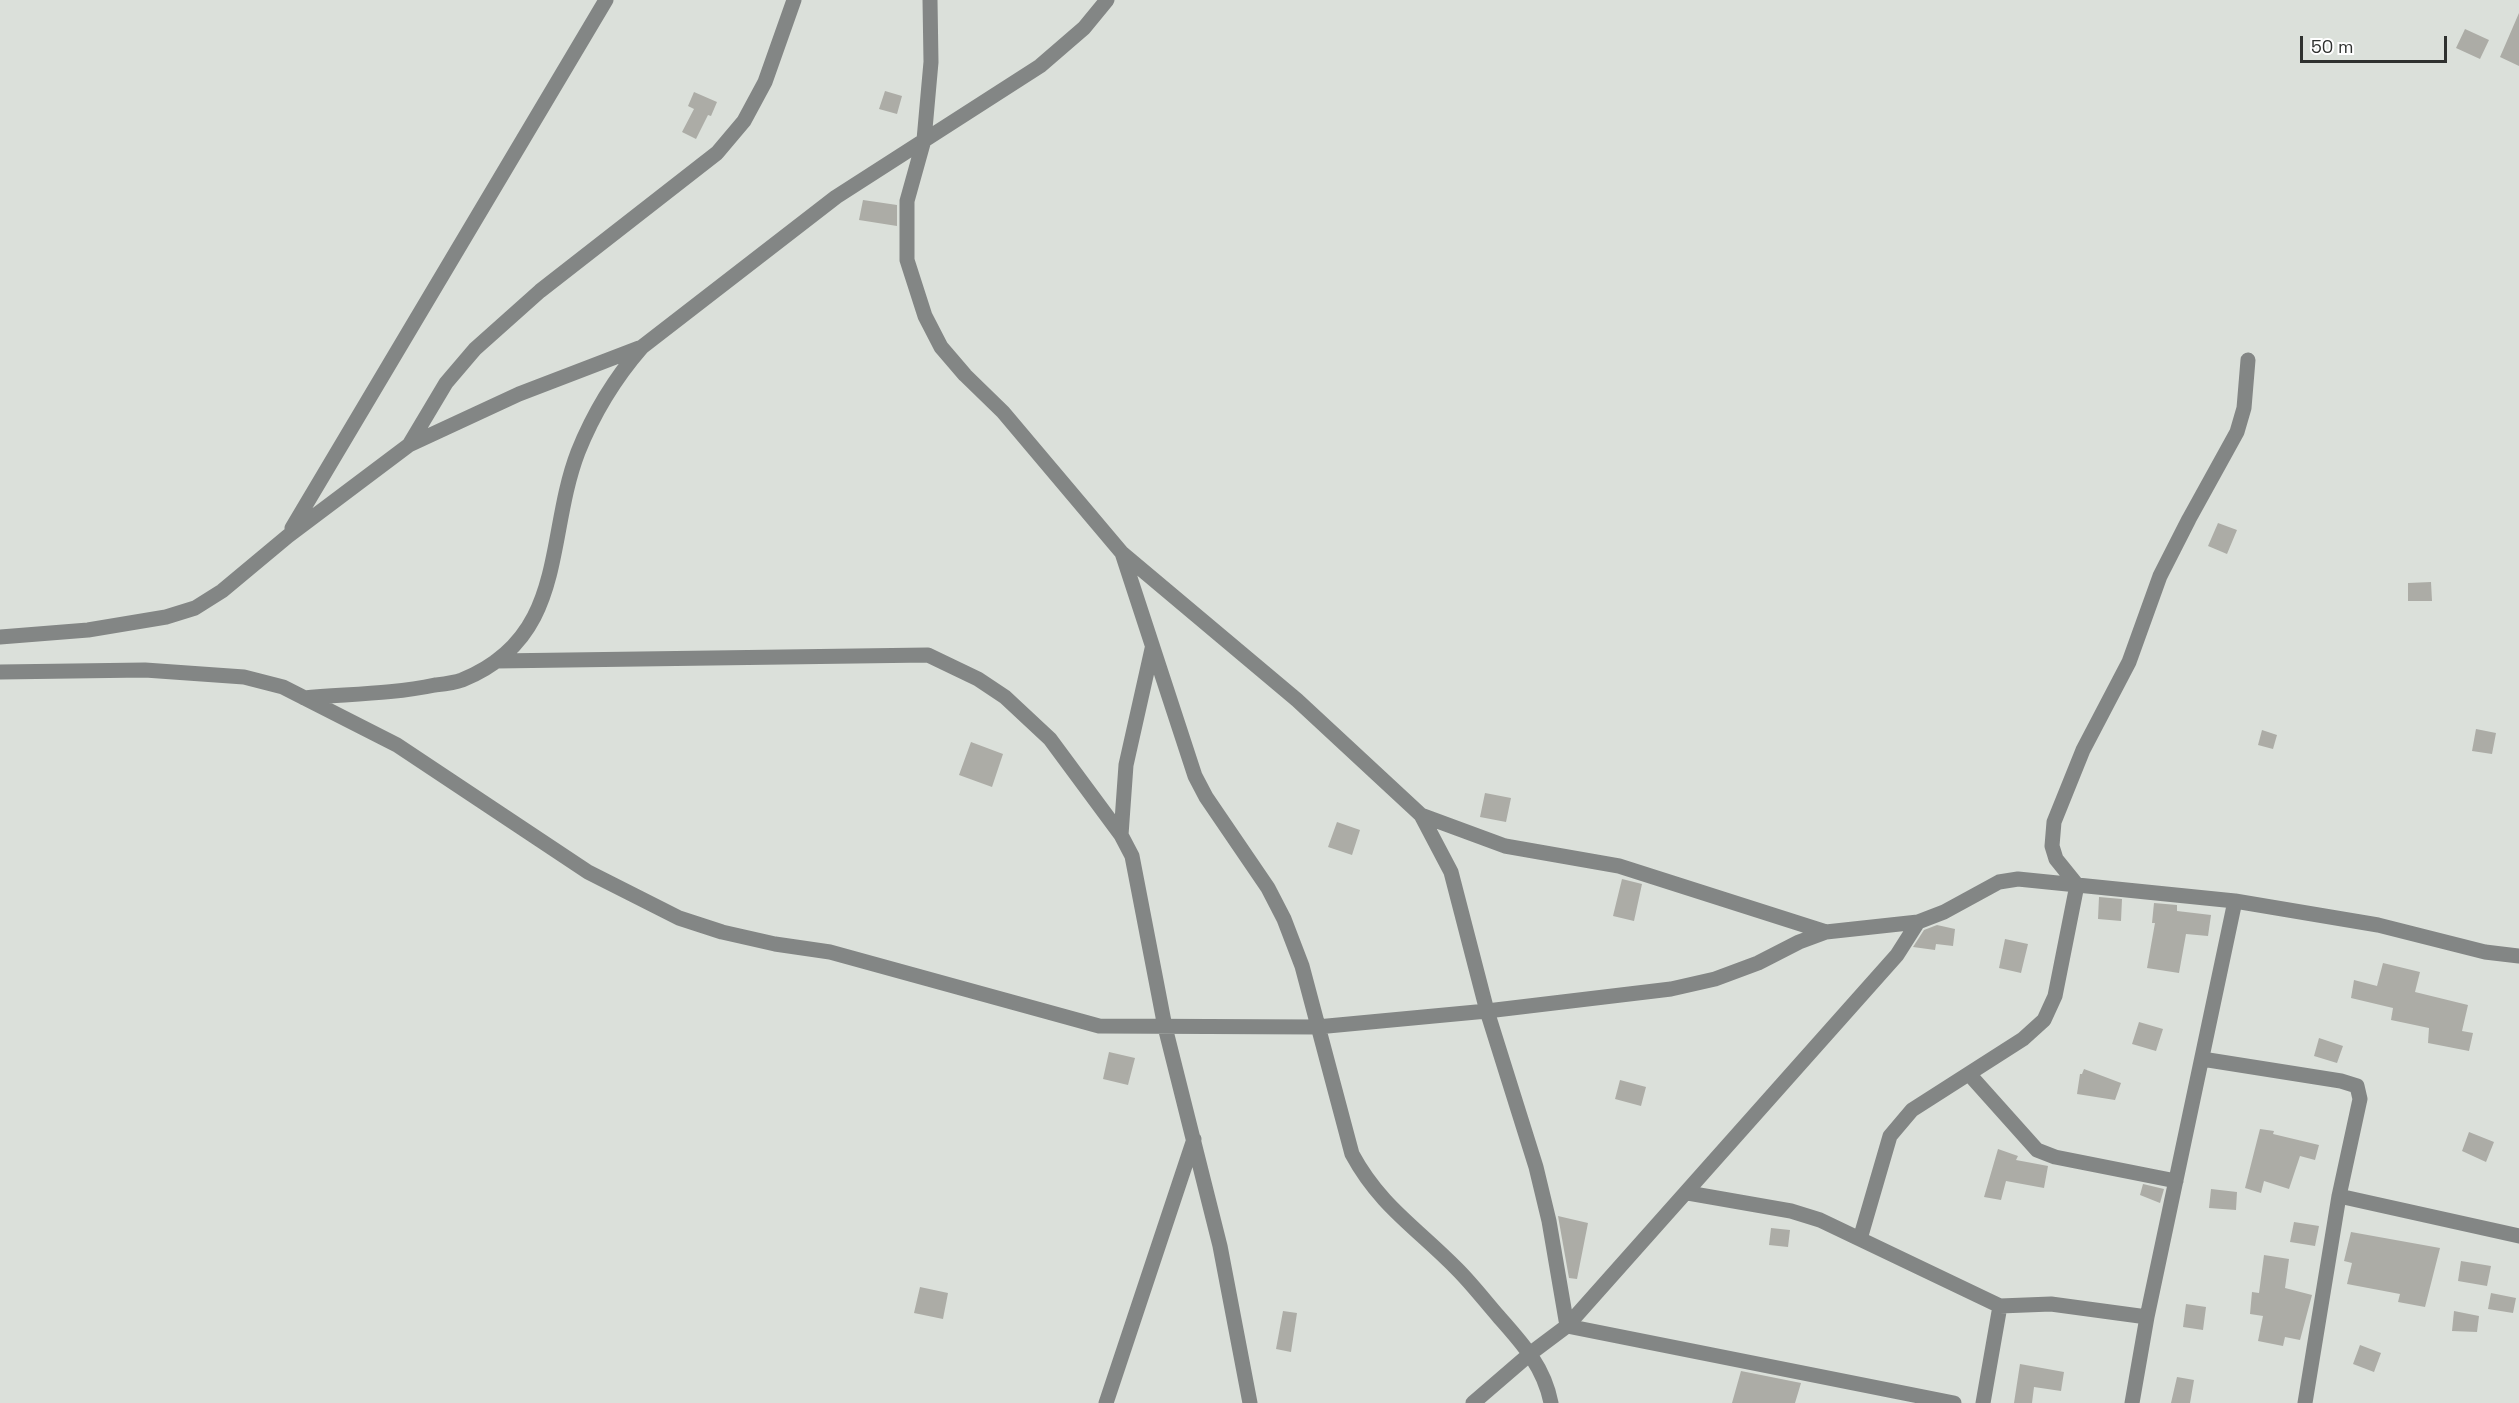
<!DOCTYPE html>
<style>
body{margin:0}
#map{position:relative;width:2519px;height:1403px;overflow:hidden;background:#dbe0da;font-family:"Space Grotesk",sans-serif}
canvas{display:block}
.scale{position:absolute;left:2300px;top:36px;width:147px;height:27px;box-sizing:border-box;border:3px solid #2f312f;border-top:0;padding-left:8px;font-size:18px;line-height:21px;white-space:nowrap;color:#2f312f;-webkit-text-stroke:4px #fff;paint-order:stroke}
</style>
<div id="map">
<canvas width="2519" height="1403"></canvas>
<div class="scale">50 m</div>
</div>
<script>
const ctx = document.querySelector('canvas').getContext('2d');
ctx.lineJoin = 'round';
function fillPath(path, color) { ctx.fillStyle = color; ctx.fill(path, 'evenodd'); }
function trace(path, color, width, dash) { ctx.strokeStyle = color; ctx.lineWidth = width; ctx.lineCap = dash ? 'butt' : 'round'; ctx.setLineDash(dash || []); ctx.stroke(path); }
const building = new Path2D(`
 M2519,13V66L2500,57Z
 M2465,29L2489,40L2480,59L2456,48Z
 M885,91L902,96L897,114L879,109Z
 M694,92L717,102L711,116L708,115L696,139L682,132L694,109L688,106Z
 M863,200L897,205V226L859,220Z
 M2218,523L2237,530L2227,554L2208,546Z
 M2431,582L2432,601H2408V583Z
 M2476,729L2496,733L2492,754L2472,751Z
 M2262,730L2277,735L2273,749L2258,745Z
 M971,742L1003,754L992,787L959,775Z
 M1485,793L1511,798L1506,822L1480,817Z
 M1337,822L1360,830L1352,855L1328,847Z
 M1622,879L1642,884L1634,921L1613,916Z
 M2099,897L2122,899L2121,921L2098,919Z
 M2154,903L2177,905V911L2211,915L2208,936L2186,934L2179,973L2147,968L2155,923H2152Z
 M1937,925L1955,929L1953,946L1936,944L1935,950L1913,947L1924,930Z
 M2005,939L2028,944L2021,973L1999,968Z
 M2383,963L2420,972L2415,992L2468,1005L2462,1031L2473,1033L2469,1051L2428,1043L2429,1028L2391,1020L2393,1008L2351,998L2354,980L2377,986Z
 M2139,1022L2163,1029L2156,1051L2132,1044Z
 M2319,1038L2343,1046L2337,1063L2314,1056Z
 M1109,1052L1135,1058L1128,1085L1103,1079Z
 M2084,1069L2121,1083L2115,1100L2077,1094L2080,1074H2082Z
 M1620,1080L1646,1087L1641,1106L1615,1099Z
 M2260,1129L2274,1131L2273,1134L2319,1145L2315,1160L2300,1156L2289,1189L2264,1181L2261,1193L2245,1188Z
 M2469,1132L2494,1142L2486,1162L2462,1151Z
 M1998,1149L2018,1156L2016,1160L2048,1166L2044,1188L2006,1181L2001,1200L1984,1197Z
 M2143,1184L2164,1189L2160,1203L2140,1195Z
 M2211,1189L2237,1192L2236,1210L2209,1208Z
 M1558,1216L1588,1223L1577,1279L1569,1278Z
 M2294,1222L2319,1226L2315,1246L2290,1242Z
 M1771,1228L1790,1230L1788,1247L1769,1245Z
 M2351,1232L2440,1248L2425,1307L2398,1302L2400,1294L2347,1284L2352,1263L2344,1261Z
 M2264,1255L2289,1259L2285,1288L2312,1295L2300,1340L2285,1337L2283,1346L2258,1341L2263,1316L2250,1314L2252,1292L2259,1293Z
 M2461,1261L2491,1266L2487,1286L2458,1281Z
 M920,1287L948,1293L943,1319L914,1313Z
 M2491,1293L2516,1298L2513,1313L2488,1309Z
 M2186,1304L2206,1307L2203,1330L2183,1327Z
 M1283,1311L1297,1313L1291,1352L1276,1349Z
 M2454,1311L2479,1316L2477,1332L2452,1331Z
 M2360,1345L2381,1353L2374,1372L2353,1364Z
 M2020,1364L2064,1372L2061,1391L2034,1387L2032,1403H2014Z
 M1741,1371L1801,1383L1795,1403H1732Z
 M2177,1377L2194,1380L2190,1403H2171Z`);
const minor = new Path2D(`
 M930,0L931,62L924,140L907,201V260L925,316L941,347L965,375L1003,412L1122,553L1297,700L1421,815L1451,872L1487,1011L1536,1167L1549,1221L1567,1326
 M409,445L446,383L475,349L540,291L717,153L744,121L765,82L794,0
 M292,528L606,0
 M1122,553L1195,776L1206,797L1268,888L1284,919L1302,966L1352,1154C1380,1206 1417,1228 1457,1269C1472,1284 1485,1301 1499,1317C1523,1344 1544,1367 1551,1403
 M0,637L88,630L166,617L195,608L222,591L288,536L409,445L519,394L639,348
 M496,661L928,655L978,679L1005,697L1050,739L1121,835L1132,856L1165,1027L1220,1246L1250,1403
 M0,672L145,670L244,677L283,687L397,745L588,872L679,918L722,932L775,944L830,952L1099,1026L1317,1027L1487,1011L1671,989L1715,979L1758,963L1799,942L1826,932L1918,922L1944,912L1999,882L2018,879L2235,901L2378,925L2485,952L2519,956
 M304,698C347,694 392,694 435,685C444,684 454,683 462,680C568,637 545,538 578,452C594,412 615,378 642,347L836,197L1040,66L1084,28L1107,0
 M1421,815L1505,846L1619,866L1826,932
 M1121,835L1126,765L1152,649
 M2202,1059L2341,1081L2357,1086L2360,1099L2339,1196L2305,1403
 M1969,1074L2037,1150L2055,1157L2176,1181
 M1688,1193L1791,1211L1820,1220L2000,1306L2051,1304L2147,1317
 M2339,1196L2519,1236
 M1860,1239L1890,1136L1912,1110L2023,1039L2044,1020L2055,996L2077,885L2056,859L2052,846L2054,822L2083,750L2129,662L2160,576L2189,519L2237,432L2244,408L2248,360
 M1567,1326L1954,1403
 M1106,1403L1194,1139
 M1473,1403L1531,1353L1567,1326L1897,955L1918,922
 M1983,1403L2000,1306
 M2132,1403L2147,1317L2235,901`);
fillPath(building, '#acaca6');
trace(minor, '#838685', 15);
</script>
